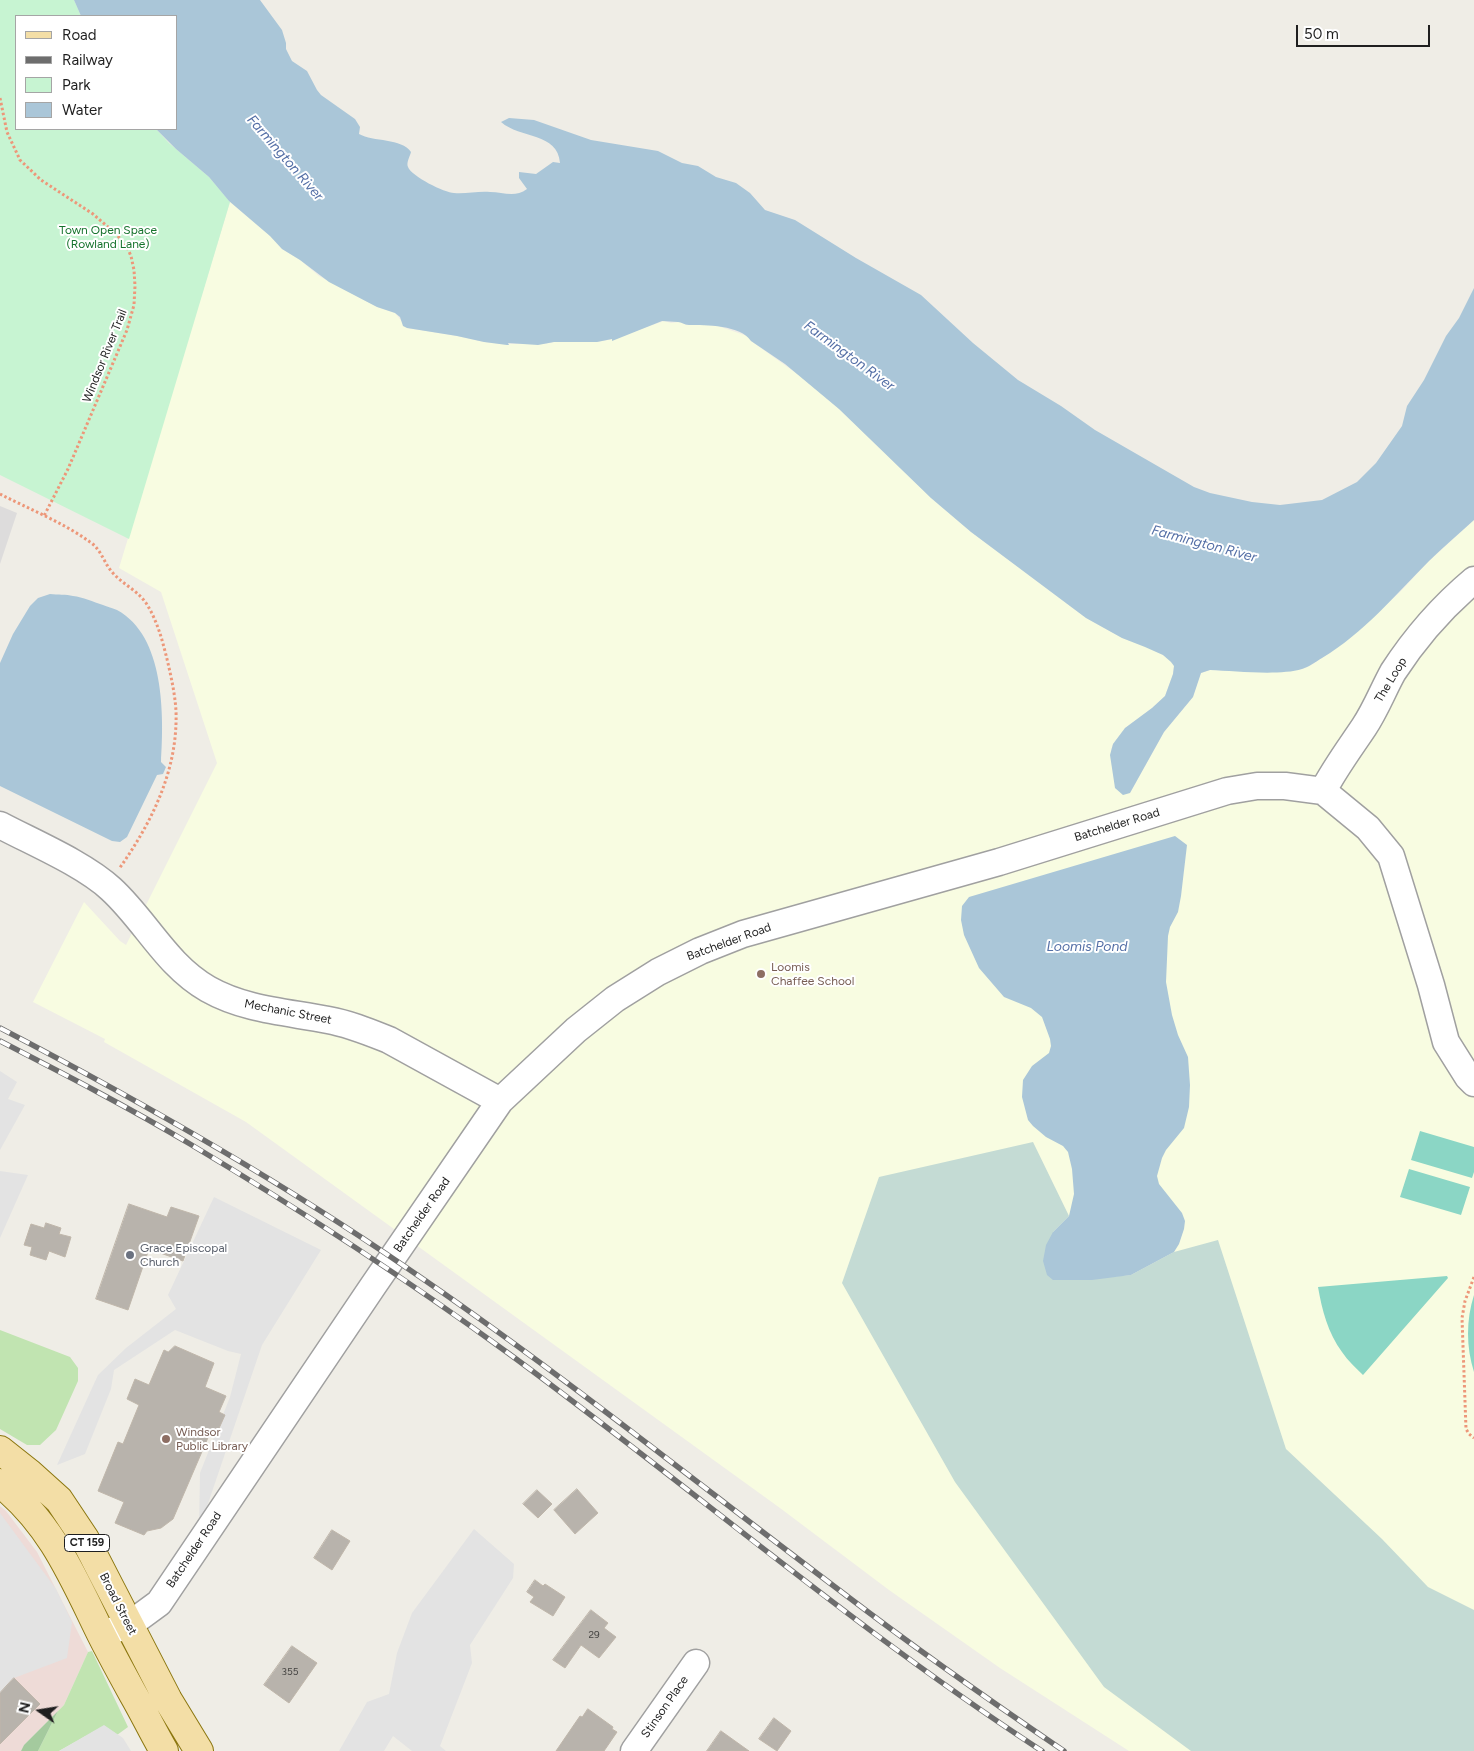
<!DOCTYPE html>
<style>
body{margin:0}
#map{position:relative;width:1474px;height:1751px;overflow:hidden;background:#efede6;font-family:Figtree,sans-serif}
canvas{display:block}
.legend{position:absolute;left:15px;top:15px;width:162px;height:115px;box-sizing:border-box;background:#fff;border:1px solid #a5a5a5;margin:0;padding:6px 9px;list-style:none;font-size:15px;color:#1f1f1f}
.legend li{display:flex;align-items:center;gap:10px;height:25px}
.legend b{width:25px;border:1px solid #a5a5a5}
.north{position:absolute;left:15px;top:1686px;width:50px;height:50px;-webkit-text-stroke:4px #fff;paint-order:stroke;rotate:283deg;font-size:14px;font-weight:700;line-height:20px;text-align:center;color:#1f1f1f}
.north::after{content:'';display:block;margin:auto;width:18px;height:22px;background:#1f1f1f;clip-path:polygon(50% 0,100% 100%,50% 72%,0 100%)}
.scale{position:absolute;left:1296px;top:25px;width:134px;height:22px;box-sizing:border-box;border:2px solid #1f1f1f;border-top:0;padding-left:6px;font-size:15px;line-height:18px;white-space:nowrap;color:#1f1f1f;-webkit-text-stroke:4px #fff;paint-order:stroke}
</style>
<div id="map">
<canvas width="1474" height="1751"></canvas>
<ul class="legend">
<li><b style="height:6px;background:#f3dea6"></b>Road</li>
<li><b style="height:6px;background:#6d6d6d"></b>Railway</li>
<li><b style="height:14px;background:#c7f4d2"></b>Park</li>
<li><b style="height:14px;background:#aac6d8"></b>Water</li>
</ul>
<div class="north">N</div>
<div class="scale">50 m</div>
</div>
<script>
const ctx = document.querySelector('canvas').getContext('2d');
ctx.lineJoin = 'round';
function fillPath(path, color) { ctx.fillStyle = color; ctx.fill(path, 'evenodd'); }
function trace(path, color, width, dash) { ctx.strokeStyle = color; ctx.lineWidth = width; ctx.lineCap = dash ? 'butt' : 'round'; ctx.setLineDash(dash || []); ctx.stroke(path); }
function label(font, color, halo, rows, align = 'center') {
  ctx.font = font + ' Figtree,sans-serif'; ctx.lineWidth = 4; ctx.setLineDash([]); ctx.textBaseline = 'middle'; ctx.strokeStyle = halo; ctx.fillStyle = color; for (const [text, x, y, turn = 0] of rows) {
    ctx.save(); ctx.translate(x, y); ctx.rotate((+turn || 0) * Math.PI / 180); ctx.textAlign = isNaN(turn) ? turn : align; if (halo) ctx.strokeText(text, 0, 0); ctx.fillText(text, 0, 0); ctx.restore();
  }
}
const residential = new Path2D(`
 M0,506L17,513L0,564Z`);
const commercial = new Path2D(`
 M0,1506L6,1511L37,1552L88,1652L64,1705L24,1745L21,1751H0Z`);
const education = new Path2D(`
 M230,202L270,236L282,249L300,260L319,276L377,307L395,313L407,328L457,336L484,342L506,344H544L554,342H597L613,339L664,321L671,323L679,322L687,325L698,324L718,326L747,336L751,341L800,376L839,409L931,498L971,532L1086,618L1122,638L1145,646L1163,655L1172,662L1174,666L1173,674L1165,696L1152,708L1125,728L1113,744L1111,750V761L1114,776L1130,793L1164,732L1193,697L1201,673L1210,670L1273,672L1303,669L1313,664L1338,647L1364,626L1400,592L1428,562L1474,520V1751H1129L1000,1668L889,1590L780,1508L246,1122L104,1042L105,1039L33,1002L84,902L120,941L126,945L217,763L161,592L119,568Z`);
const grass = new Path2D(`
 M0,1330L70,1357L78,1368V1381L56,1430L40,1445H27L0,1429Z
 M92,1651L128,1727L117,1735L104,1726L59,1751H38L58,1711L64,1705L88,1652Z`);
const forest = new Path2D(`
 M58,1711L38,1751H21L24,1745Z`);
const wetland = new Path2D(`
 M1033,1142L1069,1216L1053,1232L1084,1279L1131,1275L1174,1252L1218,1240L1286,1449L1382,1539L1428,1587L1474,1610V1751H1191L1104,1687L955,1482L842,1283L879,1177Z`);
const park = new Path2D(`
 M0,0H74L81,16H16V129H156L169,143L209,177L230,202L129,539L0,475Z`);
const pitch = new Path2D(`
 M1420,1131L1474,1147V1172L1472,1178L1411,1160Z
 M1409,1169L1470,1187L1461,1215L1400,1197Z
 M1447,1276L1448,1278L1363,1375C1356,1368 1348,1361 1342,1352C1328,1333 1322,1310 1318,1287Z
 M1474,1295V1372C1466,1347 1466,1320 1474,1295Z`);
const parking = new Path2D(`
 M0,1071L17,1082L8,1099L25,1105L0,1150Z
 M0,1171L28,1175L0,1238Z
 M214,1197L321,1250L262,1345L199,1530L200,1473L230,1397L241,1354L228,1351L175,1330L114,1370L111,1389L85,1454L57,1465L98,1375L126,1348L176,1309L168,1295Z
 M0,1513L56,1589L72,1622L67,1658L14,1678L0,1696Z
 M474,1529L514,1564L513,1578L470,1645L472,1663L440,1746L446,1751H412L393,1736L384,1751H339L367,1702L389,1694L397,1653L412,1613Z
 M104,1725L123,1738L131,1751H59Z`);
const water = new Path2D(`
 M74,0H260L282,30L286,43V49L292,61L307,71L317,90L321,95L355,119L360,127L359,134C373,142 402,138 411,152C410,156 406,163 408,167C411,176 445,193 454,193C466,194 478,191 490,192C503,192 515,198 527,189L519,178V172L536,174L553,162L560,163C558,132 520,139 501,122L509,118L534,120L591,140L658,151L682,163L698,166L716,177L736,183L750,193L765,210L795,220L856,258L921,295L973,343L1018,380L1061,406L1095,430L1194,487L1210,493L1252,502L1280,505L1322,500L1357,482L1376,463L1402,426L1407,406L1424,380L1446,336L1459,318L1474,288V520C1459,534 1443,547 1429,561C1395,595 1364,633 1322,658C1315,662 1309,667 1302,669C1279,676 1235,671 1210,670L1201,673L1193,697L1164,732L1130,793L1123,795L1115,788L1110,755L1113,744L1125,728L1152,708L1165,696L1173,674L1174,666L1171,662L1163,655L1145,647L1122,638L1086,618L971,532L931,498L839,409L785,364L751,341C741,325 705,325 689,325C684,325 682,322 678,322C672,322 668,321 662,321L612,341V339L597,342H554L538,345L508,343L509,345H507L484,342L457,336L407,328L403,326L400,317L395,313L377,307L329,282L300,260L282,249L270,236L229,201L209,177L176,149L156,129H176V16H81Z
 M50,594C58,595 66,594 73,596C83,597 93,602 103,605C107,607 113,608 117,610C165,636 164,715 161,762L166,767L163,774L157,775L127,837L120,842L112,841L0,786V663L13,634L30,606L38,598Z
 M1175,836L1187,845L1181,896L1178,912L1170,927L1168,936L1166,982L1172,1015L1178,1035L1188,1057L1190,1085L1189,1107L1184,1128L1166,1150L1162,1158L1157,1176L1159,1184L1182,1213L1185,1221L1184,1229L1179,1244L1174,1252L1131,1275L1092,1280H1053L1047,1275L1043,1261L1046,1245L1053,1232L1069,1216L1074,1194L1072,1169L1068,1152L1063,1146L1046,1137L1033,1126L1028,1120L1022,1097L1023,1080L1032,1066L1049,1053L1051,1046L1050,1039L1042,1017L1031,1008L1004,997L979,968L964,935L961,920L962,906L969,897Z`);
const building = new Path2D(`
 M129,1204L167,1217L171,1207L199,1216L183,1261L149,1249L128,1310L96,1299Z
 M46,1223L61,1228L59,1234L71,1237L65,1257L49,1251L46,1260L30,1255L32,1247L24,1245L31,1224L44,1228Z
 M175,1346L214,1363L205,1387L226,1396L219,1412L225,1415L216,1435L210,1433L173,1519L161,1528L147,1531L144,1535L115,1523L124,1502L98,1491L118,1442L123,1444L139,1405L127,1399L135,1379L149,1385L164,1350L168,1352Z
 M577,1489L598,1513L575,1534L554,1510Z
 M537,1490L552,1504L538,1518L523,1504Z
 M332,1530L350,1541L332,1570L314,1558Z
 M535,1580L543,1586L545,1584L565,1597L553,1616L530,1602L534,1597L527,1592Z
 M591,1610L608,1623L604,1628L616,1637L599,1658L581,1645L565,1668L553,1660Z
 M292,1646L317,1663L289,1703L264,1685Z
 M14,1678L40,1704L0,1744V1693Z
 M588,1709L613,1727L612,1729L617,1732L604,1751H556L580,1716L582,1717Z
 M774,1718L791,1731L777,1751L759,1739Z
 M721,1731L749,1751H707Z`);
const path = new Path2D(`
 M0,98L7,132L20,160L41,180L93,214L116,234L126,245L131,256L134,270L135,286L134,305L127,330L68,469L44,516
 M0,494C29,509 64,523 90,542C101,549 104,563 112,572C122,584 137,590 146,603C157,620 162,639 167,659C171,676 175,694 176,711C178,770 152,822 119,869
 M1474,1277L1465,1301L1462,1318L1466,1429L1469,1434L1474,1438`);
const minor = new Path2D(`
 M1323,791C1335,768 1350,748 1364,727C1376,709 1383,690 1393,672C1415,638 1443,606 1474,580
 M0,825C34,843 84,864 111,889C146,921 166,965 208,989C245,1010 288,1012 328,1020C350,1024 369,1032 389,1040L500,1101
 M108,1632L129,1625L159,1603L373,1286L500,1101L576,1030L615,999L658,972L700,951L743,934L999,862L1227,791L1257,786H1285L1323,791L1368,828L1391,856L1431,985L1446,1042L1468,1077L1474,1083
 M634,1751L696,1663`);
const major = new Path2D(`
 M0,1450L29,1473L59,1500L85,1539L168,1700L199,1751
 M0,1483C51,1523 73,1577 101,1634C111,1654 122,1674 133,1694C144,1713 153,1732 164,1751`);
const rail = new Path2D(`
 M0,1028C140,1101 277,1179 407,1268C557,1370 698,1484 843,1593C915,1648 989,1700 1064,1751
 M0,1041C64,1074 128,1107 190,1144C299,1209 405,1278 508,1353C687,1484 856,1630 1042,1751`);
const markers = [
 [761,974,5,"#8d6e63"],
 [130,1255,5,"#6b7280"],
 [166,1439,5,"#8d6e63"]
];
const numberNames = [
 ["29",594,1635],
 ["355",290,1672]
];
const shields = [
 [87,1543,45]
];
const shieldNames = [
 ["CT 159",87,1543]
];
const parkNames = [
 ["Town Open Space",108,230],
 ["(Rowland Lane)",108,244]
];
const streetNames = [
 ["Windsor River Trail",105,356,-68],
 ["The Loop",1391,680,-59],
 ["Batchelder Road",1117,825,-17],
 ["Batchelder Road",729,942,-20],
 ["Mechanic Street",288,1012,11],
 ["Batchelder Road",422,1215,-55],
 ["Batchelder Road",194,1550,-56],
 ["Broad Street",118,1604,63],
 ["Stinson Place",665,1707,-55]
];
const educationNames = [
 ["Loomis",771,967],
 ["Chaffee School",771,981],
 ["Windsor",176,1432],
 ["Public Library",176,1446]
];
const worshipNames = [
 ["Grace Episcopal",140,1248],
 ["Church",140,1262]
];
const waterNames = [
 ["Farmington River",285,158,49],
 ["Farmington River",849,356,36],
 ["Farmington River",1204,544,15],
 ["Loomis Pond",1087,947]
];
fillPath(residential, '#dddcdc');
fillPath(commercial, '#eedbd7');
fillPath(education, '#f8fce1');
fillPath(grass, '#c1e4b1');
fillPath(forest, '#a4ca9e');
fillPath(wetland, '#c4dbd4');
fillPath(park, '#c7f4d2');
fillPath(pitch, '#8bd6c5');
fillPath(parking, '#e3e3e3');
fillPath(water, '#aac6d8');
fillPath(building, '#b8b3ac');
trace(building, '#bfb6aa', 1);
trace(minor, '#a0a0a0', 29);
trace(major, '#8b760e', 30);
trace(path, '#ed9779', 3, [2.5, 2.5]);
trace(minor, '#fff', 26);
trace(major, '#f3dea6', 28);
trace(rail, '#6d6d6d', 5.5);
trace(rail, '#fff', 4, [11]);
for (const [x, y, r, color] of markers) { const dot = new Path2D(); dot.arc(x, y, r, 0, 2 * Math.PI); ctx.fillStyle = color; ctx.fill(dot); trace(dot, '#fff', 2); }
label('10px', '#454442', null, numberNames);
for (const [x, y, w] of shields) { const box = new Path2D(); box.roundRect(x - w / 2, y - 8.5, w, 17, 4); ctx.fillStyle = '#fff'; ctx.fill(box); trace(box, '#1f1f1f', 1); }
label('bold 11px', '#1f1f1f', null, shieldNames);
label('12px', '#16732d', '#fff', parkNames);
label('12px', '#1f1f1f', '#fff', streetNames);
label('12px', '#785e54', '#fff', educationNames, 'left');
label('12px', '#5b616d', '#fff', worshipNames, 'left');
label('italic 14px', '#546fa6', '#fff', waterNames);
</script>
